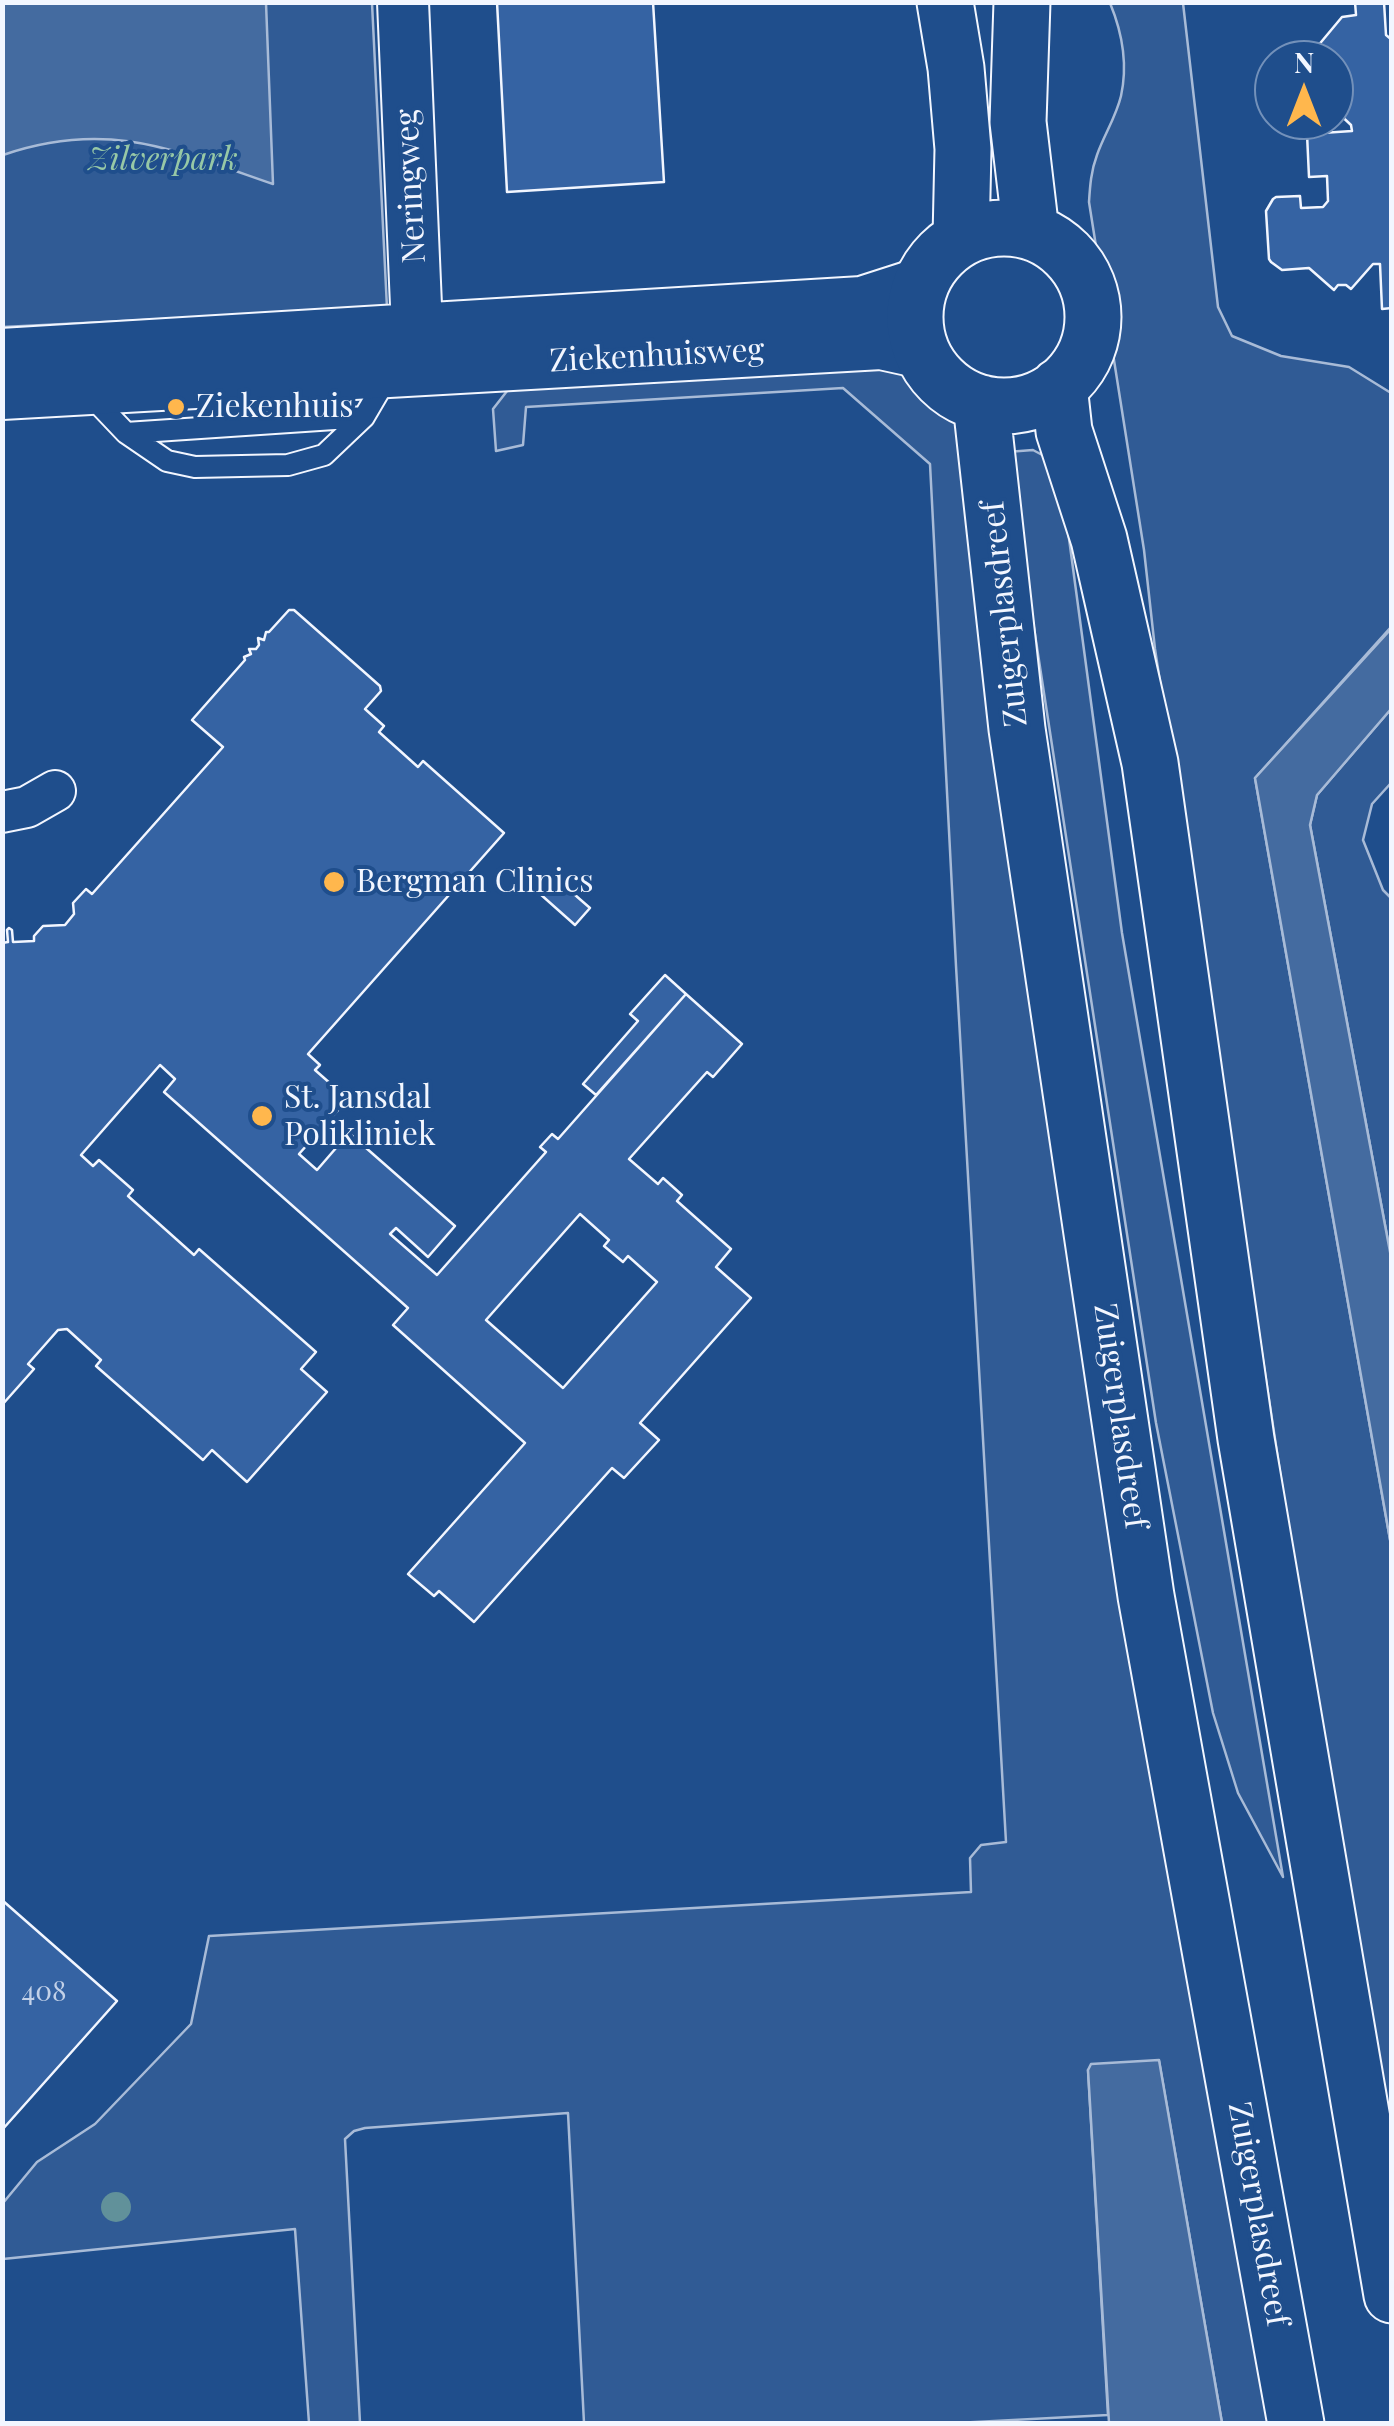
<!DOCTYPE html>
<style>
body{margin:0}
#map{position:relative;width:1394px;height:2426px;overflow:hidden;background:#1f4e8c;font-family:"Playfair Display",serif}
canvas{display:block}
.frame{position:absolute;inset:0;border:5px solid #f2f6ff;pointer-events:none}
.north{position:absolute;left:1254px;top:40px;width:100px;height:100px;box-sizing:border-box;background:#1f4e8c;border:2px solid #7391ba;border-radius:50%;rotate:0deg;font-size:28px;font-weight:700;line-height:40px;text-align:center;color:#f2f6ff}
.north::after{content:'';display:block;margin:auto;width:35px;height:45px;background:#ffb74d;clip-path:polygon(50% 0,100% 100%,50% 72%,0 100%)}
</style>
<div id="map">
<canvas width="1394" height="2426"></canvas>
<div class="frame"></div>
<div class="north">N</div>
</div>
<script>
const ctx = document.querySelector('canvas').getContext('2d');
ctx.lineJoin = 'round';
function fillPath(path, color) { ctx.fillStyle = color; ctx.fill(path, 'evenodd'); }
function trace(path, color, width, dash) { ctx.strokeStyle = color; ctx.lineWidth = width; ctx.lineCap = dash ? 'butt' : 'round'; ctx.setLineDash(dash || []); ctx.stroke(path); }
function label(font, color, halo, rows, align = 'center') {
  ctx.font = font + ' "Playfair Display",serif'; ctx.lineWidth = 8; ctx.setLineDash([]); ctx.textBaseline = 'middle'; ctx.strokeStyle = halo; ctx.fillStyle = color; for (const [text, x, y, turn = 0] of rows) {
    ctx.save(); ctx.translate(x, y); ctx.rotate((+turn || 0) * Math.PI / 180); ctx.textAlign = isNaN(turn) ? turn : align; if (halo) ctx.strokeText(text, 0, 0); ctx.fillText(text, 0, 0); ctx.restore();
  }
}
const green = new Path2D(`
 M3,3H372L387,308L3,327Z
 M1110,3H1183L1218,307L1232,336L1281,356L1349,367L1391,393V627L1255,778L1391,1545V2152L1289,1531L1155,649L1144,550L1089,202C1090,186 1091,171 1097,155C1104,135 1116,117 1121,96C1128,64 1122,32 1110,3Z
 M840,356L914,375L955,414L1268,2423H1222L1159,2061L1088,2070L1108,2415L937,2424L584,2423L568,2113L365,2128L354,2131L345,2139L360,2423H309L295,2229L3,2259V2203L37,2162L95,2124L191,2024L209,1936L971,1892L970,1858L981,1845L1006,1842L956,966L930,464L843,388L526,407L523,445L496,451L493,409L518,377Z
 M1033,450L1059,464L1122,933L1283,1877L1238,1793L1213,1713L1156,1423L1007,452Z
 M1391,709V783L1372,804L1363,840L1383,890L1391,898V1257L1310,825L1317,795Z`);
const water = new Path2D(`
 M2,3H266L273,184C174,150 108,119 3,155Z
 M1391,629V709L1317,795L1310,825L1391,1257V1545L1255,778Z
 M1159,2060L1222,2423H1109L1088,2070L1091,2064Z`);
const building = new Path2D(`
 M497,2H653L664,182L507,192Z
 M1355,2H1384L1386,35L1392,40V308L1382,309L1380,264H1373L1351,289L1346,285H1338L1334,290L1309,268L1282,270L1271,262L1269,259L1266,211L1273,199L1276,197L1300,196L1301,208L1323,207L1328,201L1327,176L1309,177L1307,134L1352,131L1351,125L1334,109V60L1307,59L1342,17L1356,15Z
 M289,610H294L380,686L381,691L365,709L384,726L379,732L418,767L423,761L504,833L308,1054L320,1065L315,1070L348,1099L299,1154L317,1170L349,1133L455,1226L428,1257L396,1228L390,1234L437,1275L546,1152L540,1147L552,1134L558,1139L686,994L742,1044L713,1077L707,1072L629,1159L658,1184L663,1178L682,1195L677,1201L731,1249L716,1267L751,1298L640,1423L659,1440L624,1478L612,1468L474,1622L439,1591L434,1596L408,1574L525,1443L393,1325L408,1308L164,1092L175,1079L160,1065L81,1155L93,1166L99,1160L133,1190L128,1196L194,1255L199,1249L316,1352L301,1369L327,1392L247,1482L212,1450L203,1460L96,1366L101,1360L67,1329L58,1330L28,1364L34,1369L2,1405V943L8,942L7,930L9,928L12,930L13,942L34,941V936L43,926L65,925L74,914L73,903L86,889L92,894L223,747L192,720L245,660L244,657L251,654L249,649H256L259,645L258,638L264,640L266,632H269ZM580,1214L609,1240L604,1246L623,1262L628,1256L657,1282L563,1388L486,1320Z
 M558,874L570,885L567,888L590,908L575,925L539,893Z
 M665,975L686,994L596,1095L583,1084L638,1021L630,1014Z
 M2,1900L117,2001L2,2130Z`);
const service = new Path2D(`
 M88,393L126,433L167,461L195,467L288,465L324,455L364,417L388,376
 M126,433L364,417`);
const minor = new Path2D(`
 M2,812L27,807L55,791`);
const tertiary = new Path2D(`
 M403,2L417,329L421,360
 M2,354L862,302L921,283
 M2,394L881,344L922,353`);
const secondary = new Path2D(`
 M945,2L956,68L963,149L961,238
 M1022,2L1018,122L1031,232
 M915 317a89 89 0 1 1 178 0a89 89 0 1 1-178 0Z
 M1059,386L1064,431L1099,539L1150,763L1246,1439L1392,2295
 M981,403L1017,729L1146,1596L1296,2424`);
const trees = [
 [116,2207]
];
const markers = [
 [176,407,10,"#ffb74d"],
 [334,882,12,"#ffb74d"],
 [262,1116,12,"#ffb74d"]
];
const numberNames = [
 ["408",44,1992]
];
const parkNames = [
 ["Zilverpark",163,160]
];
const streetNames = [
 ["Neringweg",411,186,-93],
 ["Ziekenhuisweg",657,356,-3],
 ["Zuigerplasdreef",1005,614,-96],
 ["Zuigerplasdreef",1120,1416,82],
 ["Zuigerplasdreef",1258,2214,80]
];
const poiNames = [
 ["Ziekenhuis",196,407],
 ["Bergman Clinics",356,882],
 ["St. Jansdal",284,1098],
 ["Polikliniek",284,1135]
];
fillPath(green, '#305b95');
trace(green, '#a8bbd7', 2.5);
fillPath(water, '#446ba0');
trace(water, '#a8bbd7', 2.5);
fillPath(building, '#3563a3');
trace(building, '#f2f6ff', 2.5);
trace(service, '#f2f6ff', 24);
trace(minor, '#f2f6ff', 44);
trace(tertiary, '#f2f6ff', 54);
trace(secondary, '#f2f6ff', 59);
trace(service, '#1f4e8c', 20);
trace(minor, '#1f4e8c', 40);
trace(tertiary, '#1f4e8c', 50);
trace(secondary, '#1f4e8c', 55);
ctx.fillStyle = '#61919a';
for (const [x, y] of trees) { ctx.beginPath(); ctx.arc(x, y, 15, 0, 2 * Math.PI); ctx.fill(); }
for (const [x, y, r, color] of markers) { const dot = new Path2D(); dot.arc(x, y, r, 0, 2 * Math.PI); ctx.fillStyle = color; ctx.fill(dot); trace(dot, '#1f4e8c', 4); }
label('28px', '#c3d1e8', null, numberNames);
label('italic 32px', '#97c8a6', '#1f4e8c', parkNames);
label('32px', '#f2f6ff', '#1f4e8c', streetNames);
label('32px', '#f2f6ff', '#1f4e8c', poiNames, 'left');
</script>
